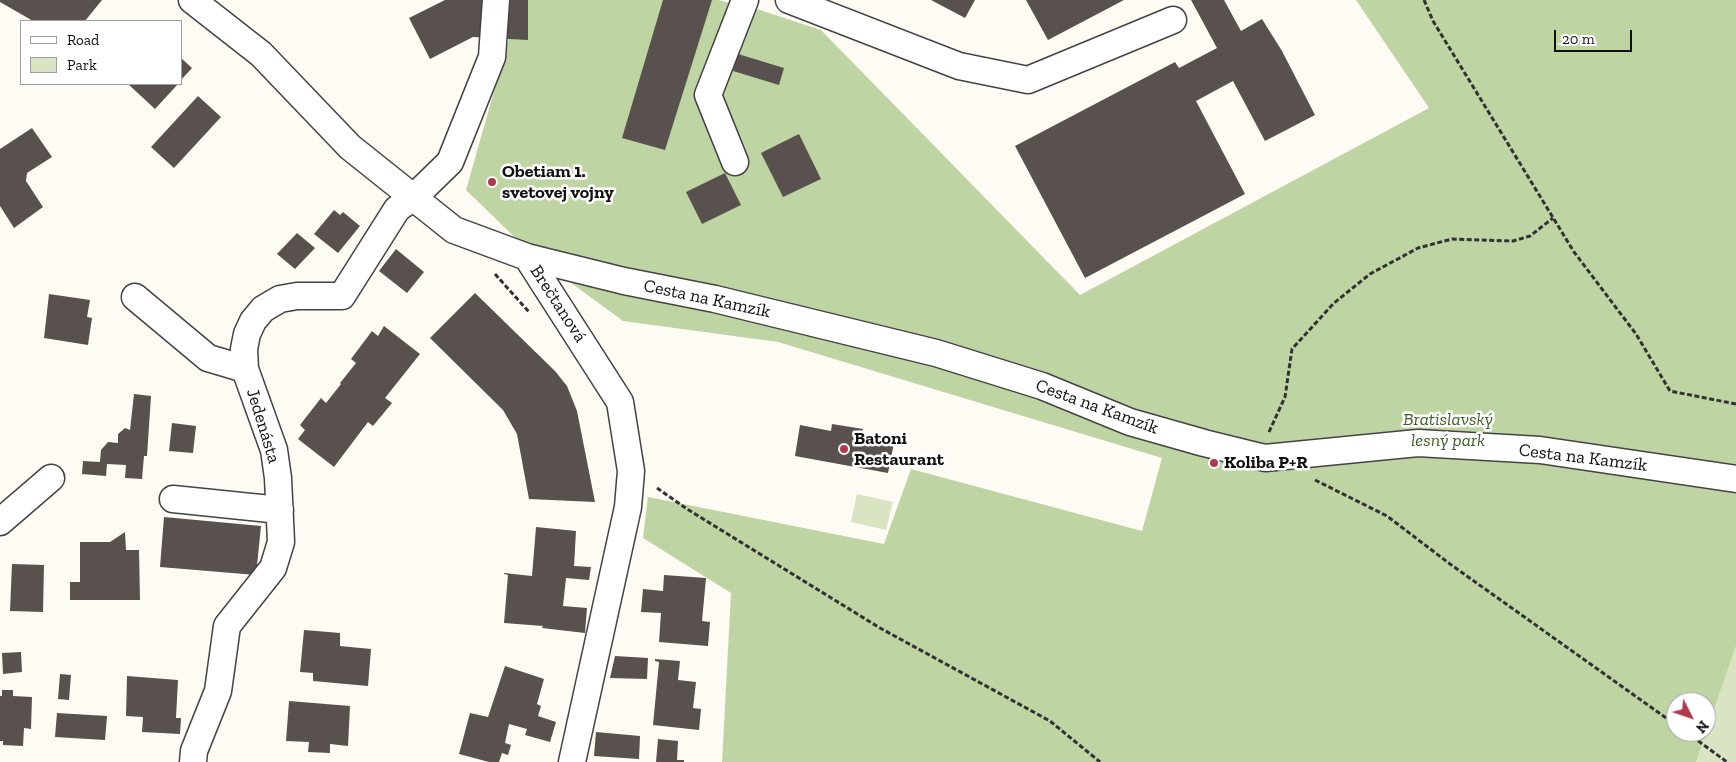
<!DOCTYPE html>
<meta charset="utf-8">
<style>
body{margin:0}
#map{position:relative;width:1736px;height:762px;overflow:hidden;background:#fefbf5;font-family:"Zilla Slab",serif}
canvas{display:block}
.legend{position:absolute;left:20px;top:20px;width:162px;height:65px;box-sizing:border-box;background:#fff;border:1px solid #9f9f9f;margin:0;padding:6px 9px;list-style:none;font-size:15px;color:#101010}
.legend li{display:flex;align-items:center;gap:10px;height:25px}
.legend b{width:25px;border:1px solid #9f9f9f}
.north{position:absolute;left:1666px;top:692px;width:50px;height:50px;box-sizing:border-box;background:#fff;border:1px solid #9f9f9f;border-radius:50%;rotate:131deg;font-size:14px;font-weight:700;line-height:20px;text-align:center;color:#101010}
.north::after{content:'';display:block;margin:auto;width:18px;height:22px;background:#b1384e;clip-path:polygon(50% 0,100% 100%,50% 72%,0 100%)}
.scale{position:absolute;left:1554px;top:30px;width:78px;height:22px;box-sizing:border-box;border:2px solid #101010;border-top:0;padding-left:6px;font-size:15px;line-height:18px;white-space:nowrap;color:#101010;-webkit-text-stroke:4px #fff;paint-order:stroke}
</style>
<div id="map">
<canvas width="1736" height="762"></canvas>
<ul class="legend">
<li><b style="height:6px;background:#fff"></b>Road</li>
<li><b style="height:14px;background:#d9e5c2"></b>Park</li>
</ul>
<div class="north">N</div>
<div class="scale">20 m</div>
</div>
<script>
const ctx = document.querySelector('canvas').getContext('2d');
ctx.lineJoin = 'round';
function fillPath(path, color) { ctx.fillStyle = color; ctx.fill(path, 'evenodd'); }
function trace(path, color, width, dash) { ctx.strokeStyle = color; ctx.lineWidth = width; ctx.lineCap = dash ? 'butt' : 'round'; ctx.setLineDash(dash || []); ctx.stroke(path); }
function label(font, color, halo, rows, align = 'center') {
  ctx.font = font + ' "Zilla Slab",serif'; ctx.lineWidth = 5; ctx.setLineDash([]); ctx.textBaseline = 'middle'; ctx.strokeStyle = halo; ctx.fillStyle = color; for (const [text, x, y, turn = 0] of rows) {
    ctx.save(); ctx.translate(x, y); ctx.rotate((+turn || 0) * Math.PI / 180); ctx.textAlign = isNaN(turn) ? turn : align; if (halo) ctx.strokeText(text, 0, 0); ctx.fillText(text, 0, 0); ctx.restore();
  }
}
const green = new Path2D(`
 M857,494L893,502L886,530L851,522Z
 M1736,646V762H1696Z`);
const forest = new Path2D(`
 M520,0H718L757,9L821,30L1080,295L1429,108L1356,0H1736V646L1696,762H722L731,593L643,538L648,497L884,544L911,469L1142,531L1162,458L778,342L623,321L533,255L466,190ZM1676,702H1706V732H1676Z`);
const building = new Path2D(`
 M0,0H102L85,21H33L0,2Z
 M445,0H528V40L473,37L430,59L409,18Z
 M663,0H712L665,150L622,138Z
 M931,0H975L965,18Z
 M1026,0H1124L1048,40Z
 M1191,0H1224L1241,31L1262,19L1282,51L1315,115L1265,141L1233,81L1196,101L1245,194L1085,278L1015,146L1175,62L1179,68L1217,48Z
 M738,54L784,68L779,85L733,71Z
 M181,58L192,68L181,80Z
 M128,84H178L155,109Z
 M198,96L221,117L174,168L151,147Z
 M32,128L52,157L27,173L26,181L43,207L14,228L0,206V149Z
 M799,134L821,179L783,197L761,153Z
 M725,173L741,205L702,224L686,192Z
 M334,210L340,215L343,212L360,226L338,253L314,234Z
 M297,233L315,248L295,269L277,254Z
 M396,249L424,272L407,293L379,271Z
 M475,293L555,371L567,386L577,411L595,502L529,499L517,434L503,410L430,338Z
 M49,294L90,300L87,317L92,318L88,345L44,338Z
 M384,326L420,354L385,398L392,403L373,426L368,422L334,467L298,439L305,430L300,425L321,398L326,403L341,384L340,383L356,363L351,359L372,331L378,336Z
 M134,394L151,396L147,456H144L142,479L125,478L126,465L107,464L106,476L82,474L83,461L100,462L101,450L108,442L118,443V434L125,428L130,430Z
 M172,423L196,426L193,453L169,451Z
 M832,424L863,429L861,437L894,443L888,473L795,456L800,425L831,431Z
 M164,517L261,526L256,575L160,567Z
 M536,527L576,531L574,566L591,567L589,580L566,578L563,606L587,608L585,633L542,628L543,626L504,623L508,575L504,574V573L532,576Z
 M125,532L126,550H139L140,600H70V582H80V542H110Z
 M12,564L44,565L43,612L10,611Z
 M664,575L706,578L702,621L710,622L708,646L659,642L661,613L641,612L643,589L663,591Z
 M304,630L340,633V646L371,649L368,686L313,681V673L300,672Z
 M21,652L22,672L3,674L2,653Z
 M615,656L648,658L647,679L610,678Z
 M655,659L680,661L678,680L696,682L693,708L701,709L699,730L653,725L659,662L655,661Z
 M505,666L544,679L537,704L541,706L538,716L556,722L550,742L525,735L527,729L509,724L505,743L511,745L508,755L502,753L499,762H489L459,754L470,713L488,717Z
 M60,674L71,675L69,700L58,699Z
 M127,676L178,680L176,718H181L180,734L142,732L143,717L126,716Z
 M2,690H13V696L32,697L31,729L24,728L23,746L3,745V741H0V696H2Z
 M289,701L350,706L348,746L330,744V753L308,752L309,742L286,741Z
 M57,713L107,716L105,740L55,737Z
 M596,732L640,736L639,759L594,756Z
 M658,739L678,741L677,760H684V762H656Z`);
const path = new Path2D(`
 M1424,0L1433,21L1574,252L1636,334L1670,391L1736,404
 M495,274L529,312
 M1269,432L1285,397L1292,349L1334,303L1370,274L1418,248L1452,239L1513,241L1530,236L1553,218
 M1315,480L1387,516L1450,564L1676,725
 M657,488L687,509L880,628L1050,721L1100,762
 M1686,732L1727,762`);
const minor = new Path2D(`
 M192,0L261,54L350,147L454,230L527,257L624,281L715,299L936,353L1042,386L1130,422L1204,443L1265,458L1418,443L1540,450L1736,479
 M789,0L959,66L1028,80L1173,20
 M735,162L708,95L745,0
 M527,257L620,402L631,471L628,507L572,762
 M135,297L208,358L245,369
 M173,499L280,510
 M0,522L51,478
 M193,762L194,751L218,691L227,626L273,568L281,542L278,478L274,450L245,369L244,349L247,334L253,321L263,309L280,299L297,296H342L397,209L414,197L450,162L492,57L496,0`);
const markers = [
 [492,182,5,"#b1384e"],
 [844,449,5,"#b1384e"],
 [1214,463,5,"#b1384e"]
];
const poiNames = [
 ["Obetiam 1.",502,172],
 ["svetovej vojny",502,193],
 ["Batoni",854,439],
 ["Restaurant",854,460],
 ["Koliba P+R",1224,463]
];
const streetNames = [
 ["Cesta na Kamzík",707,299,12],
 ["Brečtanová",558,304,57],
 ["Cesta na Kamzík",1097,407,20],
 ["Jedenásta",263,426,73],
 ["Cesta na Kamzík",1583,458,7]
];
const parkNames = [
 ["Bratislavský",1448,420],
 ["lesný park",1448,441]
];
fillPath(green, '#d9e5c2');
fillPath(forest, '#bfd4a3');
fillPath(building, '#58514e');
trace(minor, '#434343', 29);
trace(path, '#323232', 3, [5, 2.5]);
trace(minor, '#fff', 26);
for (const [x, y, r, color] of markers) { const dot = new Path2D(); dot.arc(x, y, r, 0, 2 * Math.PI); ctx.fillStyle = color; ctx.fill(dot); trace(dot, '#fff', 2); }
label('bold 18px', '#101010', '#fff', poiNames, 'left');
label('18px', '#101010', '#fff', streetNames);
label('italic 18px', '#3b6127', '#fff', parkNames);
</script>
